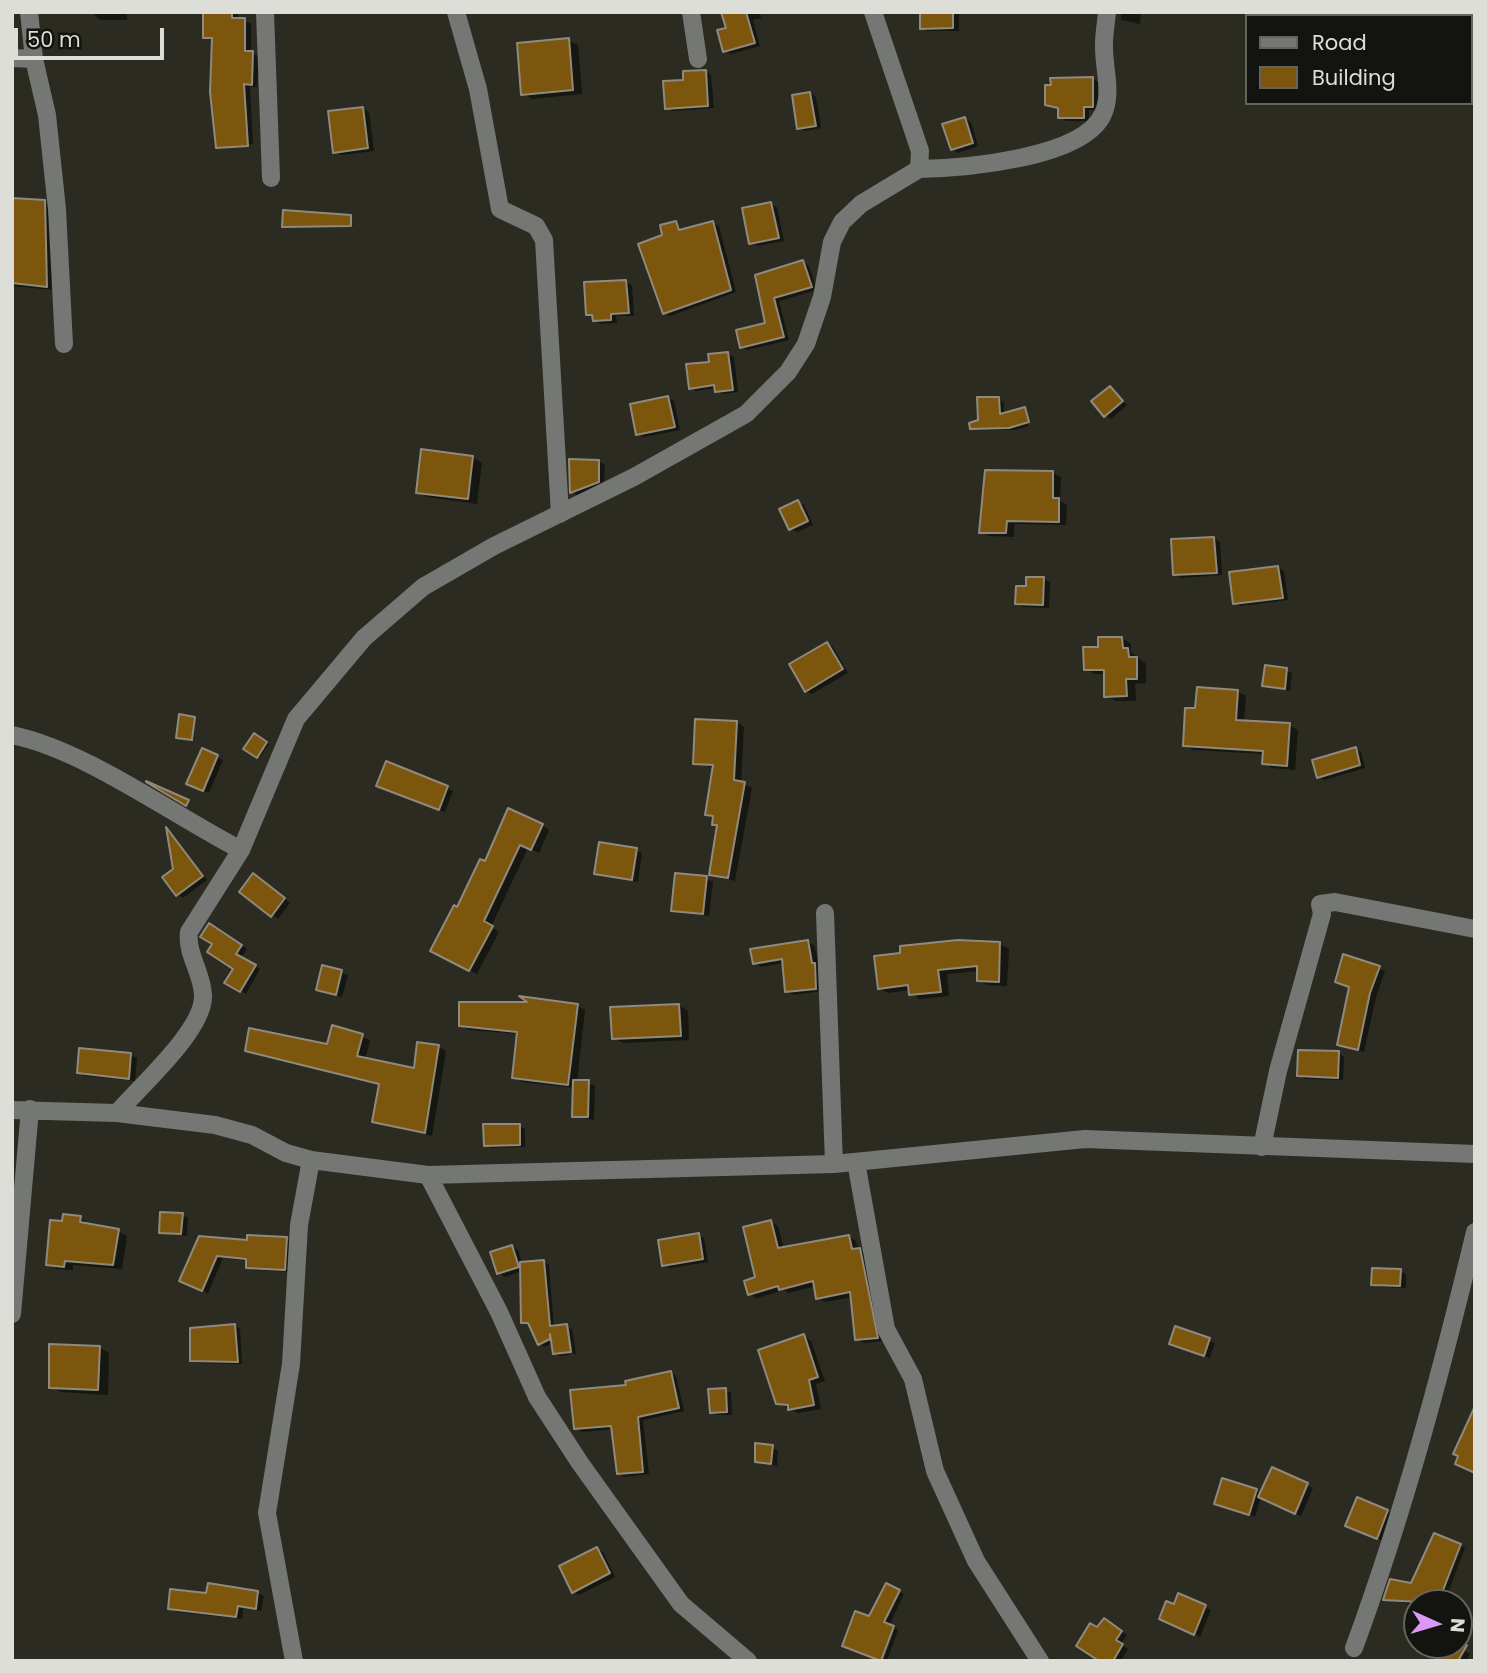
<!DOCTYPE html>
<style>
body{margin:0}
#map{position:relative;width:1487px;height:1673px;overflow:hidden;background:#2b2b21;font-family:Poppins,sans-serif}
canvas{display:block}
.frame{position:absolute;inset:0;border:14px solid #deded8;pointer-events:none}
.legend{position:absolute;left:1245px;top:14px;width:228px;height:91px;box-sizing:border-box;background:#13130f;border:2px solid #64645f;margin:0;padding:9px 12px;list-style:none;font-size:21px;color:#deded8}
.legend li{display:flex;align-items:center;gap:14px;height:35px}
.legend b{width:35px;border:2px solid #64645f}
.north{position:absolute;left:1403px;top:1589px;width:70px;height:70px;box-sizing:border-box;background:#13130f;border:2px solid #64645f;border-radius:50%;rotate:94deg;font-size:19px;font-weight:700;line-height:28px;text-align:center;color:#deded8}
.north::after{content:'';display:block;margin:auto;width:24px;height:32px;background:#db99f5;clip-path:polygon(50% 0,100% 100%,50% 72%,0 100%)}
.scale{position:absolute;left:14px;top:28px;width:150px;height:32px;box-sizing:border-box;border:4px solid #deded8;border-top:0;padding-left:9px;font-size:21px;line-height:24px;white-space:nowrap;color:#deded8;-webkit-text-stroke:5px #13130f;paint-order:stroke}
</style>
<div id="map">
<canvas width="1487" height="1673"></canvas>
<div class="frame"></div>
<ul class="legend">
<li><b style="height:9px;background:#747773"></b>Road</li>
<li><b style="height:19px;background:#7d560d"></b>Building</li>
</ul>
<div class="north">N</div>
<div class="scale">50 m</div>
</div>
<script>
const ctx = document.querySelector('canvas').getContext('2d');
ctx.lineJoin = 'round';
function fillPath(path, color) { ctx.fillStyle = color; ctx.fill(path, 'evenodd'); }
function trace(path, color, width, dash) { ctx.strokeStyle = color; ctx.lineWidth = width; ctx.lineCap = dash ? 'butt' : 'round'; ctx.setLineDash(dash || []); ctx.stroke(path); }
const shadow = new Path2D(`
 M95,12H127V20H101L95,16Z
 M203,12H238V20L251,23V53L259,56L257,87H250L253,144L217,147L214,41L205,37Z
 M723,12H760L761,18L753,20L760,46L731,54L725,51L728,29Z
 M921,12H955L959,14V31H927L921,28Z
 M1121,12H1141L1140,24L1121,20Z
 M1289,12H1309L1308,16H1289Z
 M568,40L578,45L582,94L532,99L523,93Z
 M705,71L711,75L714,108L673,111L667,108L685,81Z
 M1092,79L1098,82V110H1089V121H1066L1060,117V109L1047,104Z
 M810,93L816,97L821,128L805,131L799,127Z
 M363,108L369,112L374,151L341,155L335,152Z
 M965,119L971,122L978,146L958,153L952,149Z
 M12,199L44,201L52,206L54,290L12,286Z
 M771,204L777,207L784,241L757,246L751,243Z
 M350,217L353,226H284Z
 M676,223L683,231L713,223L719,226L736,292L670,316L664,313V236Z
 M803,262L809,266L817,290L779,301L789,340L747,350L741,346L767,324L757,277Z
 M626,282L632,285L634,316H616L617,323L600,324L588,314Z
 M728,354L734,357L738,392L722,394L716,388L696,391L690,388L711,363Z
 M1110,388L1127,405L1111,419L1105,415Z
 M668,398L674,401L680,430L644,437L638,434Z
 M999,399L1004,402V415L1025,409L1027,410H1024L1029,426L1015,430H977L972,427Z
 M423,451L473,457L482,463L477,504L427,497L418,492Z
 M599,461L605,465L604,485L578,495L572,492Z
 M1053,473L1061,477L1060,501L1067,505L1066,525L1014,524V537L989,536L981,532Z
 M798,502L804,505L813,525L797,532L791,529Z
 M1214,538L1220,542L1222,575L1181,578L1175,574Z
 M1278,567L1284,571L1288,600L1241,606L1235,603Z
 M1044,579L1050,582L1049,608L1023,607L1017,603L1028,588Z
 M1122,638L1131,644V652L1146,664V683L1135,684L1136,701H1116L1106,696L1105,674H1095L1085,669L1100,648Z
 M827,644L833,647L848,673L812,694L806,691Z
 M1286,670L1292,673L1290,691L1264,685Z
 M1237,691L1246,696L1244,722L1289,725L1298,730L1295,770L1272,768L1264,763L1265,754L1193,750L1185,745L1197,710Z
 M195,718L194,740L180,738Z
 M737,722L744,727L741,783L752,788L735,881L711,874L719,826L714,824L715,818L707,814L714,768L695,763Z
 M255,735L269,744L260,757L246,748Z
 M1355,749L1361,752L1365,768L1324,780L1318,776Z
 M203,750L223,760L209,793L194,787Z
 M387,764L453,791L445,812L384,789Z
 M542,825L549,830L539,853L528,848L491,927L499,932L477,974L432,950L486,864Z
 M168,830L207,880L183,898L177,894Z
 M636,850L642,853L638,882L596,873Z
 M677,875L713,881L709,916L673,910Z
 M259,879L290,903L278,919L241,891Z
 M209,925L247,949L241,958L260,969L246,994L226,983L235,968L214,944Z
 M808,942L814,945L821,968L822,991L793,995L787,991L784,963L761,967L755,963Z
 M1000,944L1009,949L1007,986L987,985L978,980L979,971L947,974L949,996L919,999L910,990L888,993L879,988Z
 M1344,956L1385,971L1376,997L1364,1052L1339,1044L1351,987L1337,981Z
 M324,967L348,975L342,997L318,989Z
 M679,1005L688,1011L689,1040L623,1043L613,1038Z
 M578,1006L585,1010L577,1082L595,1085L594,1120L573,1116L574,1088L522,1082L514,1077L519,1034L469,1030L461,1026Z
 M334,1027L370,1040L365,1060L416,1070L439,1047L446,1051L432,1136L374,1121L381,1085L247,1050L328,1046Z
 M1338,1053L1344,1057L1343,1080L1305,1079L1299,1075Z
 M131,1055L137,1058L135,1081L84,1076L79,1073Z
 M519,1126L525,1129V1147L491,1148L486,1145Z
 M182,1215L188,1218L187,1236L161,1232Z
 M80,1217L89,1225L118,1231L127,1236L122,1269L73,1265V1270L57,1269L48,1264L64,1223Z
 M771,1222L778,1226L784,1249L849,1237L856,1241L858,1250L867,1254L884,1341L864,1343L856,1339L852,1297L825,1302L818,1298L816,1286L788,1293L784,1290L757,1298L750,1294Z
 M698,1235L704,1238L708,1262L670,1268L664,1265Z
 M200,1238L249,1242L285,1238L291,1242V1272L253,1270L248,1267V1261L223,1258L208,1293L187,1284Z
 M512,1246L518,1250L522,1264L544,1262L549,1265L554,1328L567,1326L568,1327H566L570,1355L559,1356L554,1353L553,1343L544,1347L539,1344L530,1325L523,1322L522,1271L505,1277L499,1273Z
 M1400,1271L1406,1274V1288L1379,1287L1373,1284Z
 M235,1326L240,1329L242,1364L197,1363L192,1360Z
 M569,1328L572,1329L576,1354H573Z
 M1176,1329L1215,1343L1210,1358L1171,1344Z
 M804,1336L811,1341L825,1381L816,1384L821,1409L798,1413L777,1403Z
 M100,1348L109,1353L108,1395L61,1392L51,1387Z
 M671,1373L676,1376L684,1411L643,1420L649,1474L624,1477L618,1473L614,1429L582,1432L576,1428L628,1386Z
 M725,1390L731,1393L732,1415H717L711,1412Z
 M772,1447L778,1451L777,1466L757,1461Z
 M1307,1485L1313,1488L1301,1516L1261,1497L1255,1517L1216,1504L1256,1491L1262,1494Z
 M1358,1499L1393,1515L1383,1541L1353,1528Z
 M1460,1545L1465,1548L1444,1603H1417V1606L1385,1599L1412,1585L1419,1566L1423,1567Z
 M597,1549L603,1552L615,1577L579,1595L573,1592Z
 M887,1586L904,1594L889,1626L870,1619Z
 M258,1593L264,1596L261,1611L243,1608L242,1619L176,1612L170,1608L208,1595Z
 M1179,1596L1211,1610L1200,1637L1167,1622Z
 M1110,1624L1127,1635L1121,1644L1128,1649L1121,1661H1103L1098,1629Z
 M895,1628L898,1630L887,1661H883Z
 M1428,1645H1454L1470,1654L1466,1661H1445Z`);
const building = new Path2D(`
 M203,12H232V18H245V51H253L252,85L244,84L248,146L216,148L210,92L212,38H203Z
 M721,12H746L755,43L723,52L717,30L726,28Z
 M920,12H953V28L920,29Z
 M569,38L573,90L521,95L517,43Z
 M706,70L708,106L665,109L663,81L683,80V71Z
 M1093,77V107H1084V118H1058V108L1045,105V85H1051L1050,78Z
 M810,92L816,126L797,129L792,95Z
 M363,107L368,148L333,153L328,111Z
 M965,117L973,143L951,150L942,124Z
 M12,198L45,200L47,287L12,283Z
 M771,202L779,238L749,244L742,208Z
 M283,210L351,215V226L282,227Z
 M676,221L679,230L713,221L731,290L663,314L638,244L662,235L660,225Z
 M803,260L812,287L774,298L784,337L740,348L736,330L765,323L755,275Z
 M626,280L629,313L611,314V320L593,321L592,315H586L584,282Z
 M728,352L733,390L715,392L714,385L689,389L686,364L709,362L708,354Z
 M1110,386L1123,401L1104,417L1091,401Z
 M668,396L675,427L636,435L630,404Z
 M977,397H999L1000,414L1025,407L1029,422L1009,428L970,429L969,423L978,420Z
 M421,449L473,456L468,499L416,493Z
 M569,459L599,460V482L570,493Z
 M985,470L1053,471V498H1059V522L1007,521L1006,533H979Z
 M798,500L808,521L789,530L779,509Z
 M1214,537L1217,573L1173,575L1171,539Z
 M1278,566L1283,598L1233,604L1229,572Z
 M1026,577H1044L1043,605L1015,604L1016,586H1026Z
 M1098,637H1122L1123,648H1128L1129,657H1137V679H1126L1127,696L1104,697V670H1084L1083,647H1098Z
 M827,642L843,669L805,692L789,664Z
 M1265,665L1287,668L1285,689L1262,686Z
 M1197,687L1238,690L1236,720L1290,723L1287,766L1262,764L1263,751L1183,746L1185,708H1195Z
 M179,714L195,717L192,740L176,738Z
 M695,719L737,721L734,780L745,782L728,878L709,875L717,825H712L713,816L705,815L713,765L693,764Z
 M254,733L267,742L257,758L243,749Z
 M1356,747L1360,765L1317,778L1312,760Z
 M202,748L218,755L203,791L186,784Z
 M386,761L448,786L439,810L376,786Z
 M146,781L189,800L186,806L146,782Z
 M508,808L543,824L531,850L520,845L484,921L493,926L469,971L430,951L454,905L457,907L480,859L485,861Z
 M166,827L203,876L176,896L162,877L173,869Z
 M599,842L637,848L632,880L594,874Z
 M253,873L285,898L271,917L239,892Z
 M675,873L707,876L703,914L671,911Z
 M209,923L242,945L236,954L256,965L240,992L224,983L233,969L207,952L212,944L200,937Z
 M808,940L812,963H815L816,989L785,992L782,959L753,964L750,949Z
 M958,940L1000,942L999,982L977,981V966L938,970L941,992L909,995L908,985L878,989L874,956L900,953V946Z
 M1343,954L1380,966L1370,993L1358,1050L1337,1045L1349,987L1335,982Z
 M322,965L342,970L336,995L316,990Z
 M519,996L578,1004L568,1085L512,1078L517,1032L459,1026V1002H527Z
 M679,1004L681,1036L612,1039L610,1007Z
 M332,1025L363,1034L357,1056L414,1068L417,1042L439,1045L425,1133L372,1122L379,1084L245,1051L249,1028L327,1044Z
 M79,1048L131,1053L129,1079L77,1073Z
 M1298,1050L1339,1051L1338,1078L1297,1076Z
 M573,1080H589L588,1117H572Z
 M483,1124H520V1145L484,1146Z
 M160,1212L183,1213L181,1234L159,1233Z
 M63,1214L81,1216L80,1222L119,1229L113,1265L65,1261L64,1267L46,1265L50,1220L62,1221Z
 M771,1220L778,1248L849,1235L852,1249L860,1248L878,1338L855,1340L850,1292L816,1299L813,1281L779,1290L778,1286L748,1295L744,1281L755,1277L743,1227Z
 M699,1233L703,1259L662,1266L658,1240Z
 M247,1235L287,1237L285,1270L246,1268V1259L217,1256L202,1291L179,1281L199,1236L247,1240Z
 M512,1245L519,1267L497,1274L490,1252Z
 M544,1260L550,1326L567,1324L571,1352L553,1354L550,1334V1339L538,1345L528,1323H521L520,1262Z
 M1372,1268L1401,1269L1400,1286L1371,1285Z
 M235,1324L238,1362L190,1361V1328Z
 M1175,1326L1210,1338L1204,1356L1169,1344Z
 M804,1334L818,1377L809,1380L814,1405L788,1410V1405L776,1404L758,1350Z
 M49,1344L100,1346L98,1390L49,1388Z
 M671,1371L679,1408L638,1417L643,1472L617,1474L611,1426L574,1429L570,1390L626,1385L625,1381Z
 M726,1388L727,1412L710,1413L708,1389Z
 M1475,1406V1473L1455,1464L1458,1456L1453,1454Z
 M755,1443L773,1445L771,1464L755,1462Z
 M1272,1467L1308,1483L1295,1514L1258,1497Z
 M1222,1478L1257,1489L1249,1515L1214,1504Z
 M1357,1497L1388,1510L1377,1539L1345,1526Z
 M1434,1533L1461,1544L1438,1603L1383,1600L1390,1579L1411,1583Z
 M597,1547L610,1573L572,1593L559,1566Z
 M208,1583L258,1591L256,1609L238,1606L236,1617L168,1609L170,1589L206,1593Z
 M886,1583L900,1590L884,1622L894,1626L881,1661L842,1646L855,1611L869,1616Z
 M1178,1593L1206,1605L1194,1635L1159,1619L1166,1601L1174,1604Z
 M1104,1618L1122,1631L1116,1640L1123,1644L1113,1661H1099L1076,1646L1090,1623L1097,1627Z
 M1413,1645H1467L1458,1661H1442Z`);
const minor = new Path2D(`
 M29,12L34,59L47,115L57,209L64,344
 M265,12L271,178
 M456,12L478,89L500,209L536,226L544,240L560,514
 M691,12L698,59
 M12,58L34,59
 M919,169C962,168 1083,159 1103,114C1113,92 1103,66 1104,44C1104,34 1106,23 1107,12
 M12,735C85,750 173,815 241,850
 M825,913L834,1164
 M12,1110L117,1113L215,1125L252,1135L286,1153L311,1160L428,1175L834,1164L1085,1139L1475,1154
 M117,1113C140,1086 204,1030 203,996C203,974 186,954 189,932L241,850L296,719L364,638L423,587L494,546L634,477L746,414L788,372L806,344L822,297L832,242L842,222L861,204L919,169L920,151L873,12
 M1262,1147L1278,1071L1322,914L1320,904L1335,902L1475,929
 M856,1162L886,1329L913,1379L935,1471L976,1561L1040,1661
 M428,1175L499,1312L537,1397L580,1463L681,1604L748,1661
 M12,1314L30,1109
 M1354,1648C1404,1512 1441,1373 1475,1232
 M294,1661L267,1513L291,1364L299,1225L311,1160`);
fillPath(shadow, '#0007');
fillPath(building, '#7d560d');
trace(building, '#90897e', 2);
trace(minor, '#747773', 18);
</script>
